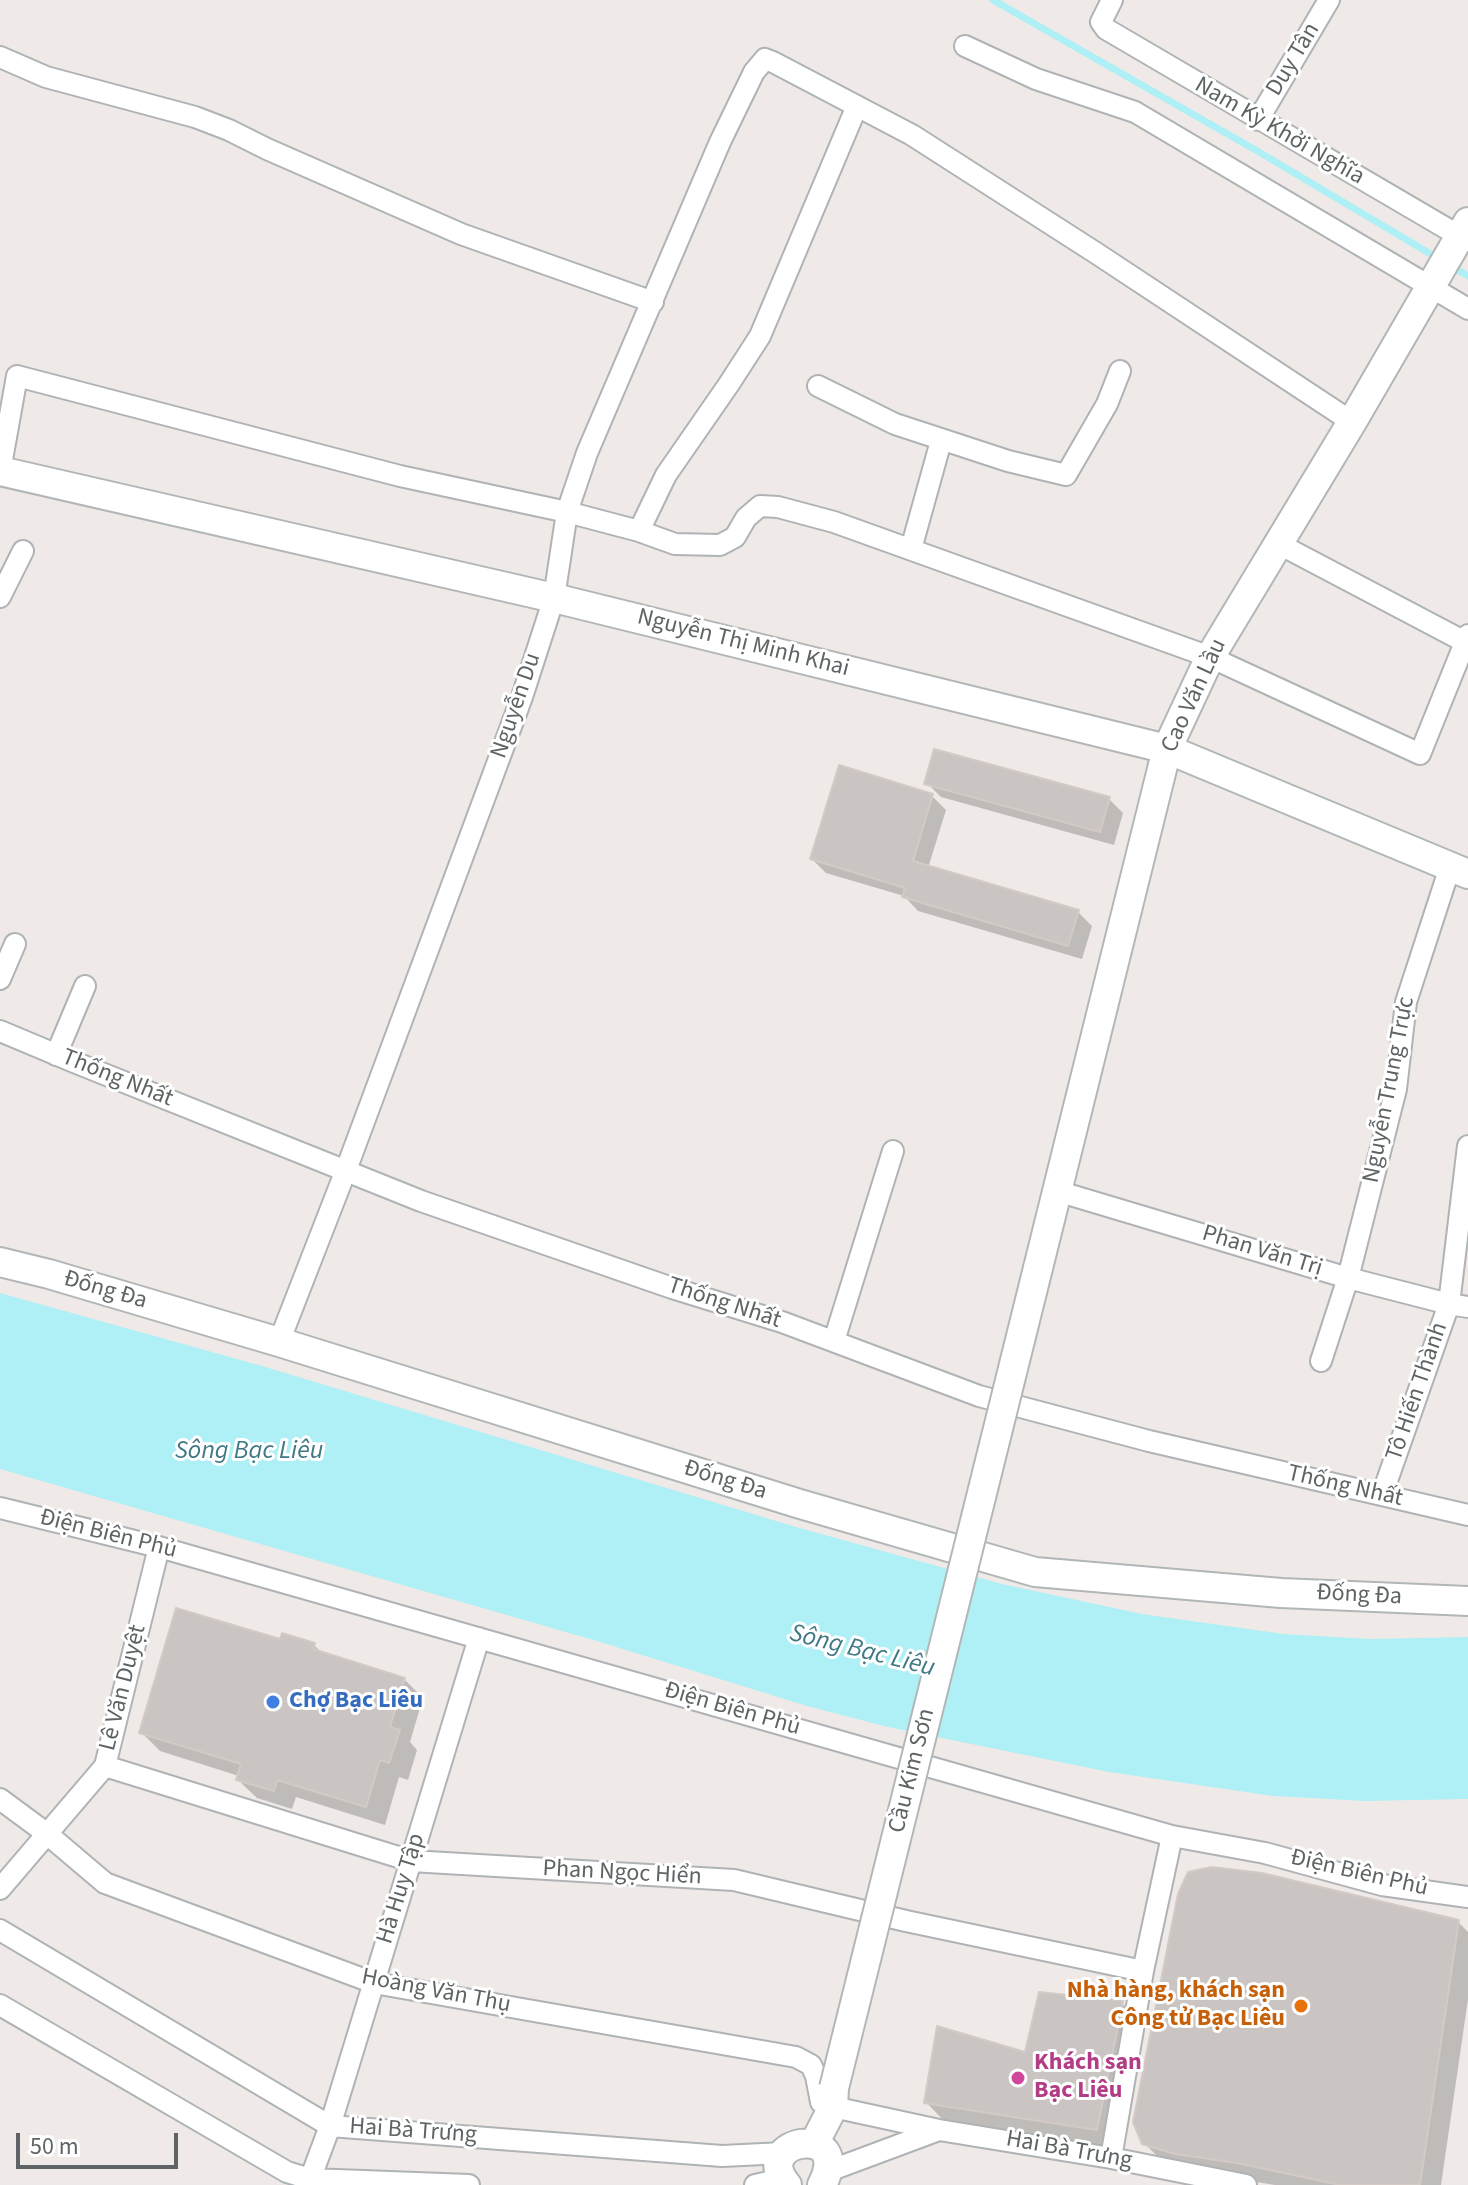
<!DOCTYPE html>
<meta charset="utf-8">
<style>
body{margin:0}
#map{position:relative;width:1468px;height:2185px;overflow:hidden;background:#efeae7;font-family:"Source Sans 3",sans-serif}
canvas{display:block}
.scale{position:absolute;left:16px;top:2133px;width:162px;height:36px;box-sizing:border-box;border:4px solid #5e6465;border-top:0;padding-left:10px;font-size:24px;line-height:28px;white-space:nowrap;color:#5e6465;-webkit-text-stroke:6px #fff;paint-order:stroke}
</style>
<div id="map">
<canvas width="1468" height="2185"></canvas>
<div class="scale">50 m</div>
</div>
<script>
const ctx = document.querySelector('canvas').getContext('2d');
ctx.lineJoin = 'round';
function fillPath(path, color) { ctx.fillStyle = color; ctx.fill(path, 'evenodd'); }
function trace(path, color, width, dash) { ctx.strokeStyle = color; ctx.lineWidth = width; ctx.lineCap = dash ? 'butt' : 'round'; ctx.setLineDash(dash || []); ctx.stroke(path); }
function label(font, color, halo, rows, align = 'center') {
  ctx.font = font + ' "Source Sans 3",sans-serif'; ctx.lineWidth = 6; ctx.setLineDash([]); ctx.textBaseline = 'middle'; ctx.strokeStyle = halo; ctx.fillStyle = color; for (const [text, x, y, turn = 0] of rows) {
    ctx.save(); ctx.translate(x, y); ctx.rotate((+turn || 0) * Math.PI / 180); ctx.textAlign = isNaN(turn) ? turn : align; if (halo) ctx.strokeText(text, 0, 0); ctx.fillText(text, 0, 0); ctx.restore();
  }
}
const water = new Path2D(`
 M0,1293L262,1366L796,1527L1002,1584L1142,1614L1284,1634L1370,1639L1468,1637V1799L1364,1801L1273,1796L1109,1772L888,1727L807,1706L597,1641L0,1469Z`);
const shadow = new Path2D(`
 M927,783L1109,799L1123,813L1114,845L941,797Z
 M932,796L946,810L928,868L1078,912L1092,926L1082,959L918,911L904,896L826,873L812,859Z
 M281,1642L314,1645L323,1654L404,1679L423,1698L410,1742L417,1750L408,1780L399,1777L385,1825L296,1797L292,1809L257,1798L238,1780L239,1776L160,1751L141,1732Z
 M1458,1922L1468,1932V1999L1441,2185H1275L1195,2172L1163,2162L1144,2143Z
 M1122,2003L1140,2022L1115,2148L944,2121L926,2102L1027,2055Z`);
const stream = new Path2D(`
 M993,0L1259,152L1439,259
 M1449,265L1468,276`);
const building = new Path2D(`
 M934,749L1110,797L1100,832L924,784Z
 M839,765L933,794L913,861L1079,910L1068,946L902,897L905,888L810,859Z
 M176,1608L280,1639L282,1633L315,1643L313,1649L405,1678L390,1727L400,1730L389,1763L380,1760L366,1807L277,1780L274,1791L236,1780L241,1764L139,1733Z
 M1212,1867L1262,1873L1459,1920L1420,2185H1340L1237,2163L1175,2154L1142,2144L1133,2122L1178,1894L1188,1872Z
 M1039,1992L1123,2001L1097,2130L924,2103L937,2026L1025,2052Z`);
const street = new Path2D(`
 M1112,0L1101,22L1106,29L1468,241
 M965,46L1036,79L1135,112L1468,309
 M0,57L46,77L195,117L229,130L267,149L461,234L653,302
 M1258,120L1329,0
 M818,386L895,424L1008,461L1066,475L1107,404L1120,371
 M0,471L17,376L400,476L567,512L639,531L675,544L720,545L735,537L746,518L760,506L778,507L834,522L1210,657L1420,754L1468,635
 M639,531L666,475L729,384L760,336L857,106
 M1279,544L1465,642
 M911,549L941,441
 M0,597L23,551
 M0,979L15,944
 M0,1031L74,1062L421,1201L672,1288L782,1322L979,1396L1149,1441L1468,1515
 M56,1055L85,986
 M1057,1191L1348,1278L1449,1304L1468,1307
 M834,1341L893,1151
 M279,1342L346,1170L522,697L554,598L567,512L587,453L720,142L754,72L765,59L773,62L912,135L1096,253L1352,422
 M1321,1361L1348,1278L1396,1089L1406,1002L1450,867
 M1382,1495L1449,1304L1468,1146
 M0,1508L159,1547L1172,1836L1265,1853L1382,1885L1468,1897
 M105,1766L411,1861L734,1880L906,1921L1143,1971
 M0,1799L46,1833L105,1883L374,1983L796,2057L811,2065L816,2076L821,2102L833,2107L939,2130L1111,2158L1246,2185
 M0,1889L105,1766L159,1547
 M0,1930L330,2126L722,2156L784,2153
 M0,2005L287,2172L310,2179L469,2185
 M1111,2158L1143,1971L1172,1836
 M829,2171L939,2130
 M308,2185L330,2126L479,1638
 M755,2185L782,2179`);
const secondary = new Path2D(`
 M0,471L554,598L1167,749L1468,874
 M0,1262L49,1274L279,1342L800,1504L1035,1572L1281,1593L1468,1601
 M1038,1268L1167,749L1210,657L1352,422L1468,222
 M814,2144L833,2107L834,2088
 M787,2185C748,2139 855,2121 822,2185`);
const secondaryBridge = new Path2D(`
 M834,2088L1038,1268`);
const markers = [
 [273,1702,8,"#3f7fe0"],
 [1301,2006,8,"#e8710a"],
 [1018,2078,8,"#d1479c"]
];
const streetNames = [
 ["Duy Tân",1294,60,-59],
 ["Nam Kỳ Khởi Nghĩa",1279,132,30],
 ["Nguyễn Thị Minh Khai",743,644,14],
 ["Cao Văn Lầu",1195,696,-65],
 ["Nguyễn Du",517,706,-71],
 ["Thống Nhất",117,1079,22],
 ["Nguyễn Trung Trực",1390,1090,-79],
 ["Phan Văn Trị",1262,1252,17],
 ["Đống Đa",105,1291,16],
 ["Thống Nhất",724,1304,18],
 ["Tô Hiến Thành",1418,1392,-71],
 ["Đống Đa",725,1481,17],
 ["Thống Nhất",1345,1487,13],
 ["Điện Biên Phủ",108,1535,14],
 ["Đống Đa",1359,1596,3],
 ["Lê Văn Duyệt",124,1688,-76],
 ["Điện Biên Phủ",732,1710,16],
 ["Cầu Kim Sơn",913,1771,-76],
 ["Phan Ngọc Hiển",622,1874,3],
 ["Điện Biên Phủ",1359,1874,13],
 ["Hà Huy Tập",402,1889,-73],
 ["Hoàng Văn Thụ",436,1992,11],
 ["Hai Bà Trưng",413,2132,4],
 ["Hai Bà Trưng",1069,2151,10]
];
const shopNames = [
 ["Chợ Bạc Liêu",289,1702]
];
const foodNames = [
 ["Nhà hàng, khách sạn",1285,1992],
 ["Công tử Bạc Liêu",1285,2020]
];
const hotelNames = [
 ["Khách sạn",1034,2064],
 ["Bạc Liêu",1034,2092]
];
const waterNames = [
 ["Sông Bạc Liêu",249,1452],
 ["Sông Bạc Liêu",862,1652,14]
];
fillPath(water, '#afeff6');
fillPath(shadow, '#0003');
trace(stream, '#afeff6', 7);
fillPath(building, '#cac5c3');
trace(building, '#d3cac6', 2);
trace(street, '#afb3b5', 24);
trace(secondary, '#b1b6b7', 32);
trace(street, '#fff', 20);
trace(secondary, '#fff', 28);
trace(secondaryBridge, '#b1b6b7', 32, []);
trace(secondaryBridge, '#fff', 28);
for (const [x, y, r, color] of markers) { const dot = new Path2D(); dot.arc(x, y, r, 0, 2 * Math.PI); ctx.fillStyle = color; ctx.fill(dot); trace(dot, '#fff', 3); }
label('24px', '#5e6465', '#fff', streetNames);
label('bold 24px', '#366cbe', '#fff', shopNames, 'left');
label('bold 24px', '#c56008', '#fff', foodNames, 'right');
label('bold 24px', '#b23c85', '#fff', hotelNames, 'left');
label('italic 26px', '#407985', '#fff', waterNames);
</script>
